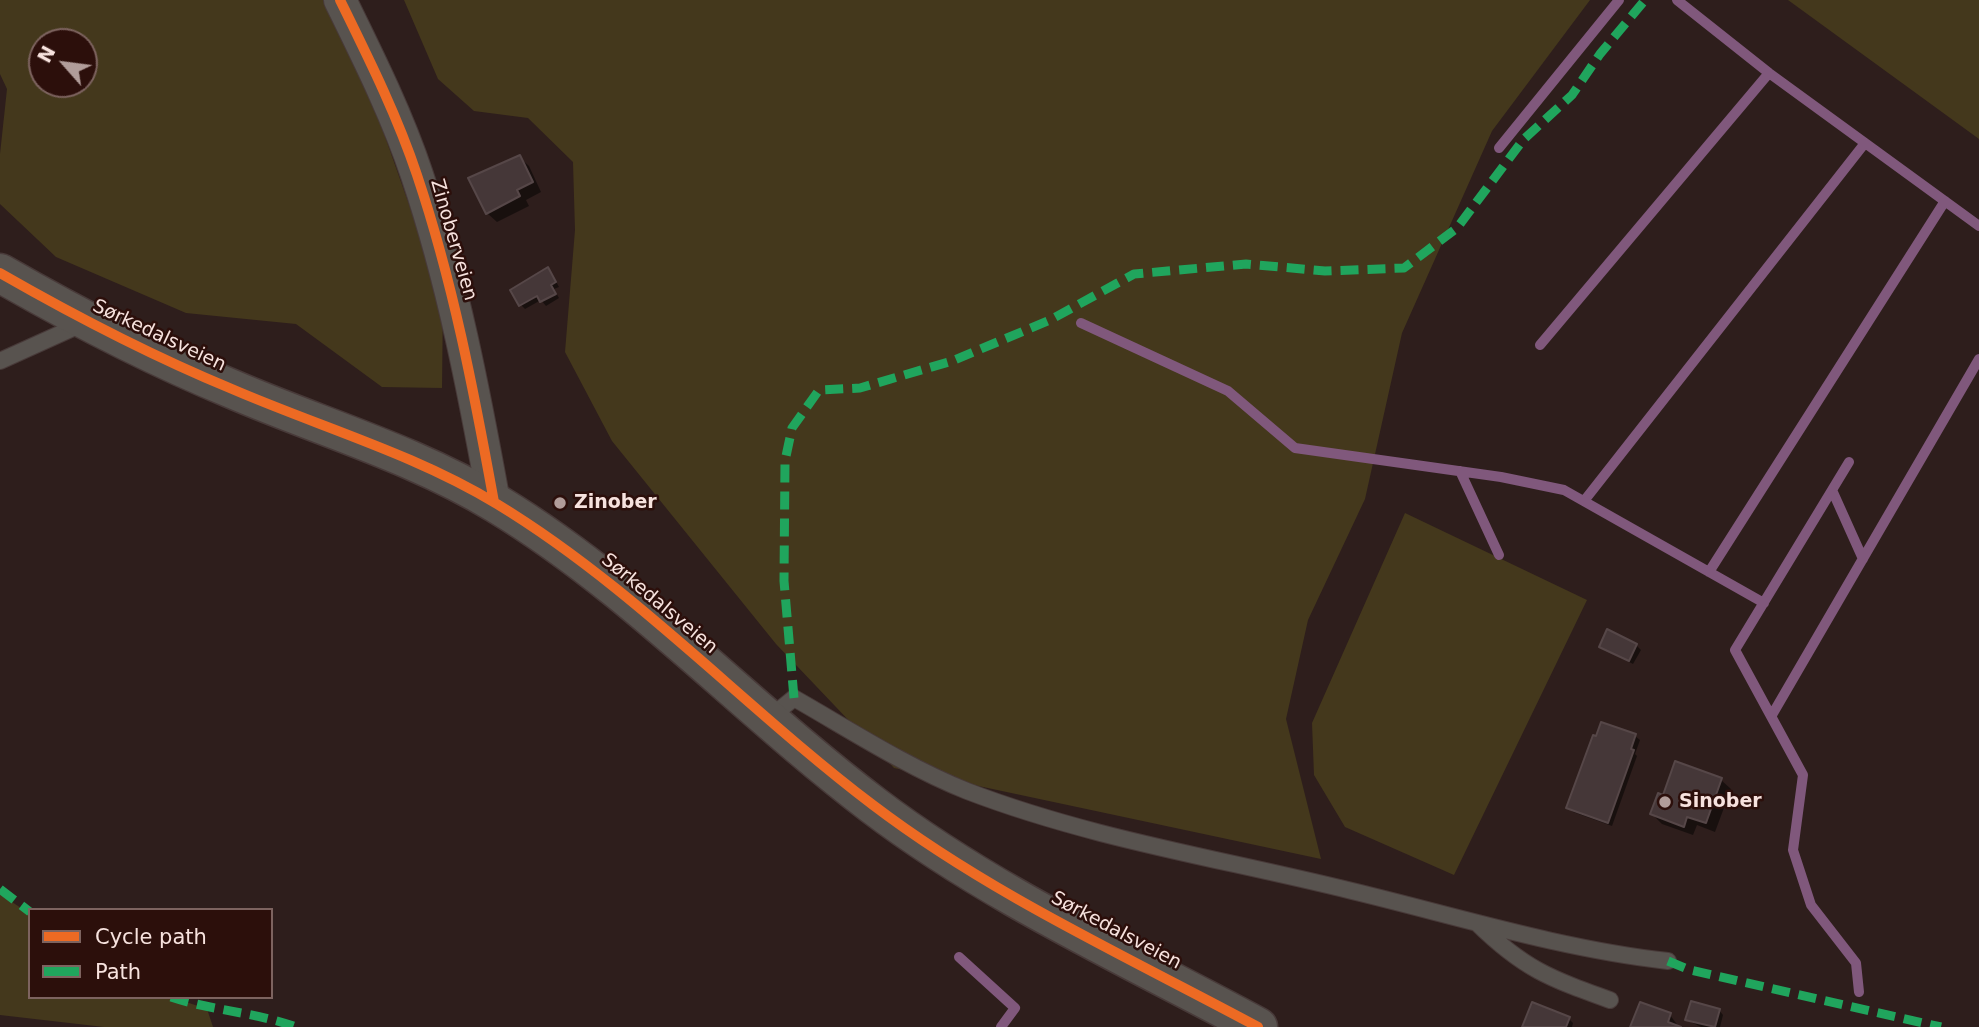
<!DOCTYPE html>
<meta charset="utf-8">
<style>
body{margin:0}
#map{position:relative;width:1979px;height:1027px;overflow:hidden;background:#2e1e1c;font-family:"DejaVu Sans",sans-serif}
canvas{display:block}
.legend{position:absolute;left:28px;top:908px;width:245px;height:91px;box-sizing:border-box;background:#2c0f0b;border:2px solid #7d635f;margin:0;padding:9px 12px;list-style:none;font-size:21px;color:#f7e2de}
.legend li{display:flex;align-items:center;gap:14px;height:35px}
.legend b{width:35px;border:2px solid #7d635f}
.north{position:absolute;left:28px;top:28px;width:70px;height:70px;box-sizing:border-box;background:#2c0f0b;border:2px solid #7d635f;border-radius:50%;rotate:298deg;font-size:19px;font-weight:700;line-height:28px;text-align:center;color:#f7e2de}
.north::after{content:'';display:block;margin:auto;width:24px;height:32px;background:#b19d9a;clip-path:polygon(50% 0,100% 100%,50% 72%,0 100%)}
</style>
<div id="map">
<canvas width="1979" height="1027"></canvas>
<ul class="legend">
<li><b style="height:9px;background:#ed6a23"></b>Cycle path</li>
<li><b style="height:9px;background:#20a55d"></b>Path</li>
</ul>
<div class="north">N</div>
</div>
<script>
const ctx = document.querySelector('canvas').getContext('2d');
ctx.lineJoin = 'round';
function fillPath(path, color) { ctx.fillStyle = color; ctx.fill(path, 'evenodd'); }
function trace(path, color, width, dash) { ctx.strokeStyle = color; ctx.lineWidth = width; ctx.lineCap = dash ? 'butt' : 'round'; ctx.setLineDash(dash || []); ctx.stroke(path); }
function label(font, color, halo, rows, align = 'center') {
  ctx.font = font + ' "DejaVu Sans",sans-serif'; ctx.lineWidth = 5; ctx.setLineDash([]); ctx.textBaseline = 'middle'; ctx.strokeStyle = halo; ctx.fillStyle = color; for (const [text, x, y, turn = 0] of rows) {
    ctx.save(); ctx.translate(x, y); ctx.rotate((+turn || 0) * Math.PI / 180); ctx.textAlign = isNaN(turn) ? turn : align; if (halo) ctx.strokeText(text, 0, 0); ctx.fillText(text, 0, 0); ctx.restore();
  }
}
const green = new Path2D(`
 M0,0H333L345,23L443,301L442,388L382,387L296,324L186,313L56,257L0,204V154L7,89L0,74ZM42,42H84V84H42Z
 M404,0H1590L1492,131L1402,333L1365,499L1308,620L1286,719L1321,859L894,768L776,644L612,441L565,352L575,230L573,162L528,118L474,111L438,79Z
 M1788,0H1979V139Z
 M1405,513L1587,600L1454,875L1345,827L1314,775L1312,723Z
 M0,894L30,914V997H171L207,1009L213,1027H104L0,1015Z`);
const shadow = new Path2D(`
 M519,157L529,166L541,192L526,200L529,206L497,222L487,213Z
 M552,274L559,287L554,289L559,298L546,306L541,300L525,309L521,305Z
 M1636,645L1641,650L1633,664L1601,647Z
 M1635,736L1640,740L1635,754L1637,756L1612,826L1573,812L1568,807L1597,739Z
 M1721,780L1731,789L1715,832L1697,825L1693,835L1662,824L1652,814L1664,798Z
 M1719,1010L1723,1015L1720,1027H1701L1687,1020Z
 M1670,1015L1679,1027H1632Z
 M1569,1019L1573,1023L1572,1027H1524Z`);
const stream = new Path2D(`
 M1677,0L1769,73L1979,226
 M1499,148L1619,0
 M1081,323L1228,391L1295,448L1501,477L1564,490L1764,603
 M1540,345L1769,73
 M1849,462L1735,650L1803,775L1793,850L1811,905L1856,963L1859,992
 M1460,471L1499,555
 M1832,490L1863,559
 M1584,501L1865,143
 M1709,572L1945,201
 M1772,715L1979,359
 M959,957L1015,1008L1001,1027`);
const building = new Path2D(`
 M520,155L533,182L517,190L520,196L486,214L468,178Z
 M548,267L556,282L551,285L556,294L540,302L537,296L519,306L510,290Z
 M1607,629L1637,644L1629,661L1599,647Z
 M1601,722L1636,734L1631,749L1634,750L1608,823L1566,808L1593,735L1596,736Z
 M1675,761L1722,778L1706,823L1687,817L1684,827L1650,814L1658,793L1663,795Z
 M1691,1001L1720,1009L1715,1027L1685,1020Z
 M1532,1002L1570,1017L1566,1027H1522Z
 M1640,1002L1671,1013L1668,1022L1681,1027H1630Z`);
const service = new Path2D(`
 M0,361L84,323
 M767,720L794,698C850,730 907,767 967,791C1092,839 1223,859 1352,891C1456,916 1561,949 1668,961
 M1477,923C1524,969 1549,978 1610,1000`);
const minor = new Path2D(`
 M340,0C368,57 397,115 417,175C453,282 474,392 494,502`);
const tertiary = new Path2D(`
 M0,273C75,316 152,356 232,389C320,427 415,454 497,504C634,587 745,708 873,805C990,894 1128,957 1258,1027`);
const quiet = new Path2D(`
 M794,698L784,581L785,461L792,428L819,390L860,388L952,361L1050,320L1134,274L1246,264L1325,271L1404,268L1457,228L1523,140L1572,95L1600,54L1645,0
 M0,889L30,912
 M1668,961L1690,970L1941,1027
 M171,997C213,1011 255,1012 296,1027`);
const cycleway = new Path2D(`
 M340,0C368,57 397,115 417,175C453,282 474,392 494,502
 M0,273C75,316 152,356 232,389C320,427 415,454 497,504C634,587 745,708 873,805C990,894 1128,957 1258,1027`);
const markers = [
 [560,503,7,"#b19d9a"],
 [1665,802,7,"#b19d9a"]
];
const streetNames = [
 ["Zinoberveien",453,240,74],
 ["Sørkedalsveien",159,336,25],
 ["Sørkedalsveien",659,604,40],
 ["Sørkedalsveien",1116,931,28]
];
const poiNames = [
 ["Zinober",574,503],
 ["Sinober",1679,802]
];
fillPath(green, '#44381c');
fillPath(shadow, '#0007');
trace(stream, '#80587c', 10);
fillPath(building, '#453738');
trace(building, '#564748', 2);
trace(service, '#483a39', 18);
trace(minor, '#483a39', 34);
trace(tertiary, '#483a39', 41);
trace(service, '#58534f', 16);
trace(minor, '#58534f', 32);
trace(tertiary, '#58534f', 38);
trace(quiet, '#20a55d', 9, [18, 9]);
trace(cycleway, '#ed6a23', 10);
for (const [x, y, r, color] of markers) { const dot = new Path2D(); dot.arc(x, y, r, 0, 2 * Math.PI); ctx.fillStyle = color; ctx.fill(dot); trace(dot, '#2c0f0b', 2.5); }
label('19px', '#f7e2de', '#2c0f0b', streetNames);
label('bold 19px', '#f7e2de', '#2c0f0b', poiNames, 'left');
</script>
